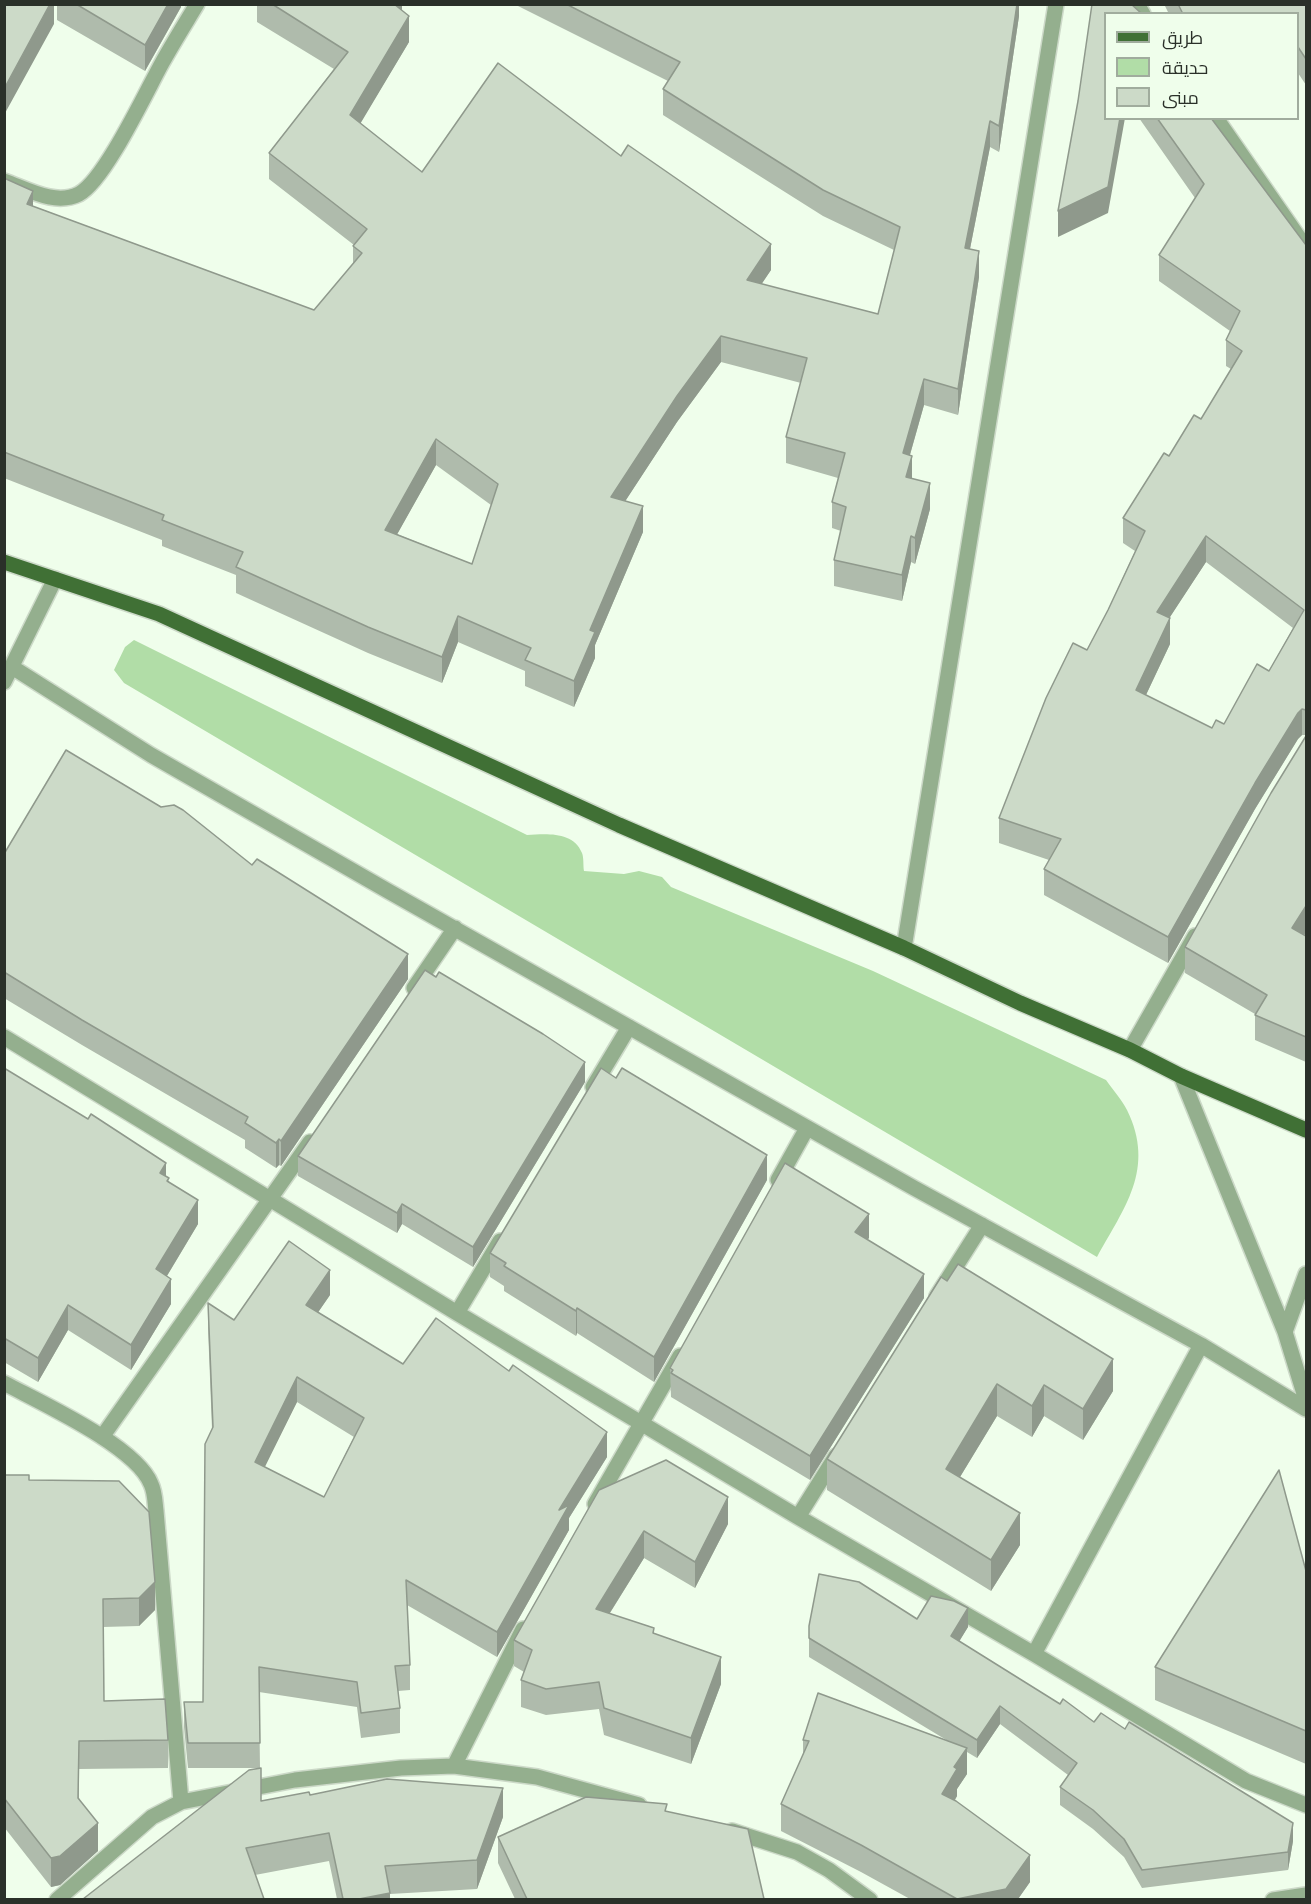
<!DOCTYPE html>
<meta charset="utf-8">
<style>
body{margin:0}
#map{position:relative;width:1311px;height:1904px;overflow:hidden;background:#effeeb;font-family:Commissioner,Cairo,sans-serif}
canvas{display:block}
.frame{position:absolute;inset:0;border:6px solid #2a3029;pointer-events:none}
.legend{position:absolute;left:1104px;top:12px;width:195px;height:108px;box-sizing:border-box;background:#effeeb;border:2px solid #a0ac9d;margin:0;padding:8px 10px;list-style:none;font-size:18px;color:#2a3029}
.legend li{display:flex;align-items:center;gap:12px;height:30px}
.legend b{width:30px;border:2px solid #a0ac9d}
</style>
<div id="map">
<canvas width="1311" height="1904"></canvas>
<div class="frame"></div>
<ul class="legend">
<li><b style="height:8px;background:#407035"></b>طريق</li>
<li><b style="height:16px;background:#b1dda7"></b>حديقة</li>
<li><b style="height:16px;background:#ccdac8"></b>مبنى</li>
</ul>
</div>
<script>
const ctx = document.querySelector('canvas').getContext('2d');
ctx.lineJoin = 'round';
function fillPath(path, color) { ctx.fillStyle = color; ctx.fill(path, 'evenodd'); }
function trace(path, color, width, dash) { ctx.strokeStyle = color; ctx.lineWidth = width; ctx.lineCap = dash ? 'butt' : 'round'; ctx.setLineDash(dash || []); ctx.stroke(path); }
const green = new Path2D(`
 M134,640L527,835C546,834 573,831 582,853C584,858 583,866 584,871L624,874L639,871L662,877L671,887L873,971L1106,1080C1113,1090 1122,1100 1127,1110C1156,1169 1124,1208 1097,1257L124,683L114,670L125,647Z`);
const minor = new Path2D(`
 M1137,4L1143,14
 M1216,118L1306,248
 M4,181C27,189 55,206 79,194C105,180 146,92 162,63C173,43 185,24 197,4
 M12,667L151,755L388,891L914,1188L1201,1345L1306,1409
 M4,682L55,579
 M904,948L1056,4
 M414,988L455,928
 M4,1037L457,1313L798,1517L1034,1654L1246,1781L1306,1805
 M1130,1050L1195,936
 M1181,1076L1285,1332L1306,1400
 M593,1087L629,1027
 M778,1180L807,1128
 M937,1296L982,1225
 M457,1313L500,1241
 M1285,1332L1306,1274
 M4,1383C41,1403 136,1446 151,1484C155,1492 155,1503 156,1511L181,1802
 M102,1437L310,1142
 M595,1504L680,1356
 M798,1517L836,1456
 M1034,1654L1201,1345
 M454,1766L523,1629
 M732,1831L797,1852L829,1870L870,1900
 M57,1900L152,1817L181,1802L295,1780L401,1768L454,1766L537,1777L639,1805
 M1273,1900L1306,1895`);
const major = new Path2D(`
 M4,562L159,614L619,825L904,948L1020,1003L1130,1050L1181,1076L1306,1130`);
const wall = new Path2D(`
 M57,4H181V7L145,71L57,20Z
 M257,4H402V11L409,42L360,123L422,172L771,270L761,284L878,314L894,250L823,216L663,115V89L668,81L514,4H1019V16L999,152L990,147L970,249L979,277L958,415L924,405L910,455L912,478L930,509L915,564L911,562L902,601L834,586V560L841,531L832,528V502L838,478L786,463V437L801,383L721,362L677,422L625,501L643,532L595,645V658L574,707L525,686V671L458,642L442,683L368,653L236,593V575L162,546V540L4,478V178L33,206L314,310L353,264V246L354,245L269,179V153L334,69L257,22ZM436,465L491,505L472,564L397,534Z
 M1164,4H1306V85L1298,73V14H1169Z
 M1139,118H1211L1306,245V735H1302L1298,739L1255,809L1168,963L1044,895V869L1049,860L999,843V818L1108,610L1135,551L1123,543V518L1169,456L1201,419L1231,369L1226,366V340L1230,331L1159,281V255L1195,198ZM1206,562L1293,628L1269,671L1224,724L1212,728L1146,695L1170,644L1169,618Z
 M1306,736V932L1304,935L1306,936V1062L1255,1040V1014L1185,973V947Z
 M4,854L252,865L408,979L281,1166L279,1165L276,1168L245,1148V1140L82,1045L4,998Z
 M4,1068L166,1177L198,1224L167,1276L171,1304L131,1370L68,1330L38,1382L4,1362Z
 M585,1082L473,1267L402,1224L397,1233L298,1176V1156Z
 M767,1180L654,1382L577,1333L576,1336L504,1291V1286L490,1277V1253Z
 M869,1238L867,1240L924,1298L810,1480L671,1397L670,1368Z
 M941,1277L1113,1391L1083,1440L1044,1416L1032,1437L997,1416L960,1477L1020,1545L991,1591L827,1490V1459Z
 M330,1295L318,1312L403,1364L607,1457L569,1518V1530L497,1657L407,1605L410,1665V1690L398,1691L400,1708V1733L361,1738L357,1707L259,1692L260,1768H188L184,1727V1702H203L212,1429L208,1328V1303L234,1320ZM297,1402L354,1437L324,1497L264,1467Z
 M4,1475L29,1480L155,1610L139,1626L103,1627L104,1701L168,1740V1768L79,1769V1798L98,1851L60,1885L51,1887L4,1827Z
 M599,1490L728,1524L695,1588L644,1558L610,1613L654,1633L721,1684L691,1764L604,1735L599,1709L546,1715L521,1707V1680L524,1672L514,1666V1640Z
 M1306,1571V1764L1155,1700V1667Z
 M917,1619L968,1627L959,1641L1060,1704L1094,1722L1293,1841L1288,1870L1142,1888L1124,1857L1093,1829L1060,1805V1787L1068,1775L1000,1724L977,1758L967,1752V1774L957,1789V1796L955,1800L1030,1882L1018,1899H910L861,1872L781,1831V1804L803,1756V1740L948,1741L809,1657V1626Z
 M310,1795L503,1817L477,1889L390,1894V1899H337L329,1861L255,1875L83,1899L261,1801Z
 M667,1812L764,1899H515L498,1863V1837Z`);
const shadedWall = new Path2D(`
 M50,4H54V24L4,115V89Z
 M168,4H181V7L145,71V45Z
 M394,4H402V18Z
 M1017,4H1019V16L999,152V126Z
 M409,16V42L350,141V115Z
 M1120,118H1125L1108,213L1058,237V211Z
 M990,121V147L965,274V248Z
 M33,191V217L27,204Z
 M771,244V270L747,306V280Z
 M979,251V277L958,415V389Z
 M721,336V362L677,422L611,523V497L677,396Z
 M924,379V405L903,479V453Z
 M436,439V465L385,556V530Z
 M912,456V482L906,477Z
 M930,483V509L915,564V538Z
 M643,506V532L595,645V658L574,707V681L590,630Z
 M911,536V562L902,601V575Z
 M1206,536V562L1157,637V612Z
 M458,616V642L442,683V657Z
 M1170,618V644L1136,716V690Z
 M1302,709V735L1298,739L1255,809L1168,963V937L1255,783L1298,713Z
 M1306,906V932L1292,953V928Z
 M408,954V979L281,1166V1141Z
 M585,1062V1082L473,1267V1247Z
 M279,1139V1165L276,1168V1143Z
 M767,1155V1180L654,1382V1357Z
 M166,1163V1188L160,1173Z
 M198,1200V1224L156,1294V1269Z
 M402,1204V1224L397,1233V1213Z
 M869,1214V1238L855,1256V1232Z
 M330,1270V1295L306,1330V1305Z
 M924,1274V1298L810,1480V1456Z
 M171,1279V1304L131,1370V1345Z
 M68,1305V1330L38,1382V1358Z
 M577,1308V1333L576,1336V1311Z
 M1113,1359V1391L1083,1440V1409Z
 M297,1377V1402L255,1487V1462Z
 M997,1384V1416L946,1500V1469Z
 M1044,1385V1416L1032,1437V1406Z
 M607,1432V1457L569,1518V1530L497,1657V1632L559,1510Z
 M728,1497V1524L695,1588V1562Z
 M1020,1513V1545L991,1591V1560Z
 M644,1531V1558L596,1635V1609Z
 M155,1582V1610L139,1626V1598Z
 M968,1608V1627L951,1655V1636Z
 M721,1657V1684L691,1764V1738Z
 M1000,1706V1724L977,1758V1740Z
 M967,1748V1774L957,1789V1796L942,1820V1794L954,1767Z
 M503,1788V1817L477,1889V1860Z
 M98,1823V1851L60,1885L51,1887V1858Z
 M1293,1823V1841L1288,1870V1852Z
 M1030,1855V1882L1018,1899H957Z
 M390,1893V1899H359Z`);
const building = new Path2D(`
 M4,4H50L4,89Z
 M76,4H168L145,45Z
 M272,4H394L409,16L350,115L422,172L498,63L621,156L628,145L771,244L747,280L878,314L900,227L823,190L663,89L680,62L566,4H1017L999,126L990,121L965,248L979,251L958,389L924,379L903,453L912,456L906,477L930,483L915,538L911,536L902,575L834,560L846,507L832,502L845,453L786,437L807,358L721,336L677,396L611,497L643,506L590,630L595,632L574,681L525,660L531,648L458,616L442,657L368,627L236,567L243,552L162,520L164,515L4,452V178L33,191L27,204L314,310L362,253L353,246L367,229L269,153L348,52ZM436,439L498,484L472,564L385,530Z
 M1092,4H1131L1142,14H1106V118H1120L1108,187L1058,211L1078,101Z
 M1178,4H1306V59L1298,47V14H1183Z
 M1157,118H1211L1306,245V710L1302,709L1298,713L1255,783L1168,937L1044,869L1061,839L999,818L1046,698L1073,643L1087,650L1108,610L1145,531L1123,518L1164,453L1169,456L1194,415L1201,419L1242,351L1226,340L1240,311L1159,255L1204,184ZM1206,536L1304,610L1269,671L1257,664L1224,724L1216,720L1212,728L1136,690L1170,618L1157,612Z
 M1306,736V906L1292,928L1306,936V1037L1255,1015L1267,995L1185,947L1271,793Z
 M66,750L161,807L174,805L183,810L252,865L257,859L408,954L281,1141L279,1139L276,1143L245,1123L248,1117L82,1020L4,972V854Z
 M425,970L436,977L439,972L543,1034L585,1062L473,1247L402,1204L397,1213L298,1156Z
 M4,1068L88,1119L91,1114L166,1163L160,1173L169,1178L167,1181L198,1200L156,1269L171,1279L131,1345L68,1305L38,1358L4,1338Z
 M601,1068L616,1078L622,1068L767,1155L654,1357L577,1308L576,1311L504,1266L506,1263L490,1253Z
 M785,1163L869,1214L855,1232L924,1274L810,1456L671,1373L673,1370L670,1368Z
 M289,1241L330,1270L306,1305L403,1364L436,1318L509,1371L513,1365L607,1432L559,1510L569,1505L497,1632L406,1580L410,1665L395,1666L400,1708L361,1713L357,1682L259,1667L260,1743H188L184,1702H203L205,1444L213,1427L208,1303L234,1320ZM297,1377L364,1418L324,1497L255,1462Z
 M958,1264L1113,1359L1083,1409L1044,1385L1032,1406L997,1384L946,1469L1020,1513L991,1560L827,1459L941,1277L947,1281Z
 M666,1460L728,1497L695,1562L644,1531L596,1609L654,1628L653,1633L721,1657L691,1738L604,1708L599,1682L546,1689L521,1680L532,1650L514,1640L599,1490Z
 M1279,1470L1306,1571V1731L1155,1667Z
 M4,1475H29V1480L119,1481L149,1512L155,1582L139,1598L103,1599L104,1701L165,1699L168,1740L79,1741L78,1798L98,1823L60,1856L51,1858L4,1798Z
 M819,1574L859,1582L917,1619L931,1596L954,1601L968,1608L951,1636L1060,1704L1063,1699L1094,1722L1101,1713L1125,1729L1129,1722L1293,1823L1288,1852L1142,1870L1124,1839L1093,1810L1060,1787L1077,1763L1000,1706L977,1740L809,1638V1626Z
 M818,1693L967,1748L954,1767L957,1769L942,1794L956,1801L1030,1855L1006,1889L957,1899L861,1845L781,1804L809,1741L803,1740Z
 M261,1768V1801L309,1792L310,1795L387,1779L503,1788L477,1860L385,1866L390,1893L359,1899H343L329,1833L246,1848L264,1899H83L249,1770Z
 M586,1797L667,1804L665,1811L748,1829L764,1899H527L498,1837Z`);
fillPath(green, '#b1dda7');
trace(minor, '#ccd9c8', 18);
trace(major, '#ccd9c8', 18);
trace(minor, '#94af8e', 15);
trace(major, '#407035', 15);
fillPath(wall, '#afbbac');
fillPath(shadedWall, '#8f998c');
fillPath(building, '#ccdac8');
trace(building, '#8f998c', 1.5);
</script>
